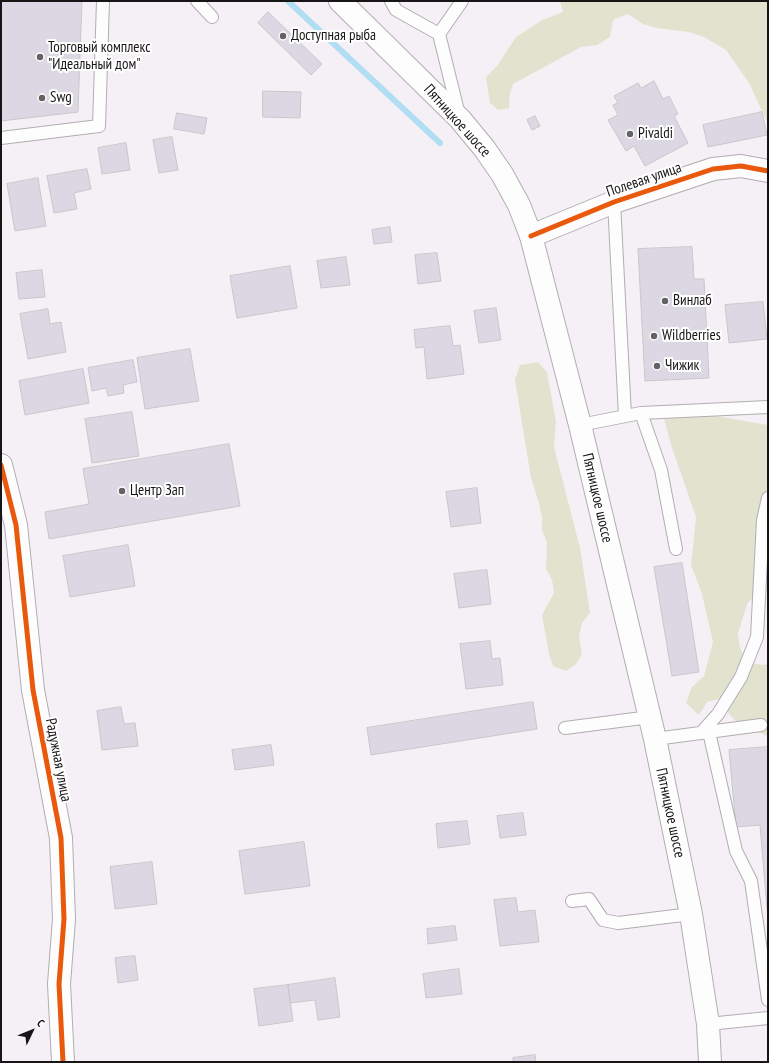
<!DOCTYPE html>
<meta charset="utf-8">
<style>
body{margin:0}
#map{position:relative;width:769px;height:1063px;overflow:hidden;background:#f5f0f5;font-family:"PT Sans Narrow",sans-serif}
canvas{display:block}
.frame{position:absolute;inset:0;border:2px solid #181517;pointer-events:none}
.north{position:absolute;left:12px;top:1011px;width:40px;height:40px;-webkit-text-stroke:3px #fff;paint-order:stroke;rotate:47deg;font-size:11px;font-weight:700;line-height:16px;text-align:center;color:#181517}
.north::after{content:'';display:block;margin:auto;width:14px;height:18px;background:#181517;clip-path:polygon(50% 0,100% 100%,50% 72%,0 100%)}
</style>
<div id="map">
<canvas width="769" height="1063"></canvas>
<div class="frame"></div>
<div class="north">С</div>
</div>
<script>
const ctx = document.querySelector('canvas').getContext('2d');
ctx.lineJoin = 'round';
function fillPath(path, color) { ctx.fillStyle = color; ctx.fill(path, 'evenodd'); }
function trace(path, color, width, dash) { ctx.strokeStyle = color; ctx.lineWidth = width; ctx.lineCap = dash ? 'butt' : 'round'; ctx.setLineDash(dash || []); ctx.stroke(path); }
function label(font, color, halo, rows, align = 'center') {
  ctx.font = font + ' "PT Sans Narrow",sans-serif'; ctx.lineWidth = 4; ctx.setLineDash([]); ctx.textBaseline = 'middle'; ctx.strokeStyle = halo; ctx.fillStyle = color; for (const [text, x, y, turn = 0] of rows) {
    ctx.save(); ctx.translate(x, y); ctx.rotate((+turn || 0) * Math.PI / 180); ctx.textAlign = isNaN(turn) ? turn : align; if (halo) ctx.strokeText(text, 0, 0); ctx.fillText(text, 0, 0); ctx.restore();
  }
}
const green = new Path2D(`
 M560,1H768V124L749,83L726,50L704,37L689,32L657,28L643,24L628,14L613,20L610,37L597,45L581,47L513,84L510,93L509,108L498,110L490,103L486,77L497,66L516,37L542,20L563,12Z
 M538,362L547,372L556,422L554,447L580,548L590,613L582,623L579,636L582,654L576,664L566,671L553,666L549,654L542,615L554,593L552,580L546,569L547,542L542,530V517L539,503L531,478L515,380L520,365Z
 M698,413L768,425V592H762L748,602L738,633L740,648L747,662L763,665L768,664V736L740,725L729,714L723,698L707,702L699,715L686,703L692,687L704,676L713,642L702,594L691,565L696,517L672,448L664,419Z`);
const stream = new Path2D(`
 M288,1L440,143`);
const building = new Path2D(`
 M1,1H82L78,112L1,121Z
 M268,12L322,64L311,75L258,23Z
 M654,81L663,99L669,96L678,114L674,116L688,143L645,166L634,146L626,151L608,120L618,115L613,105L618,103L614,96L638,83L641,88Z
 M263,91L301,92L300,118L263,117Z
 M762,112L767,135L708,147L703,125Z
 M177,113L207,118L204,134L174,129Z
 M535,116L540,126L532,130L527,120Z
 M172,137L178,170L159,173L153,140Z
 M126,143L130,170L102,174L98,148Z
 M87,169L91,189L74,193L77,209L54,213L47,176Z
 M38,178L46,226L15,231L7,184Z
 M390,227L392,242L374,244L372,230Z
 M692,247L694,279H704L709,378L645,381L638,249Z
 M437,253L441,281L418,284L415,255Z
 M346,257L350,285L321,288L317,261Z
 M290,266L297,308L237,318L230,276Z
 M42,270L45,297L19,299L16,273Z
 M763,302L767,339L729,343L725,305Z
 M496,308L501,340L479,343L474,311Z
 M48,309L50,324L61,322L66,352L28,359L20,314Z
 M450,326L453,346L460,345L464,374L427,379L424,347L416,348L414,330Z
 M190,349L199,401L145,409L137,358Z
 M133,360L137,382L123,385L124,393L108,396L106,388L92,391L88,368Z
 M83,369L89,403L25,415L19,381Z
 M132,412L139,456L92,463L85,419Z
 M229,444L240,506L49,539L45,512L89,504L83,469Z
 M477,488L481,523L451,527L446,492Z
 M128,545L135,586L70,597L63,556Z
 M682,563L699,672L672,676L654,567Z
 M487,570L491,604L459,608L454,574Z
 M490,641L492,659L500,658L503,685L466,689L460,644Z
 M533,702L537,729L371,755L367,728Z
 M121,707L124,724L135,723L138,746L102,750L97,711Z
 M271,745L274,765L235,770L232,750Z
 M768,747V920L760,825L736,827L729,750Z
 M523,813L526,835L500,838L497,816Z
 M467,821L470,844L438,848L436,824Z
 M304,842L310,886L245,894L239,851Z
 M152,862L157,904L115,909L110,867Z
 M516,898L518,912L535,910L539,942L500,946L494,900Z
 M455,926L457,940L428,944L427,929Z
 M135,956L138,980L118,983L115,958Z
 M459,969L462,994L426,998L423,974Z
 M335,978L340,1017L318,1020L315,1000L290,1003L288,985Z
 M288,985L293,1021L259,1026L254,989Z
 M535,1055L536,1062H513V1058Z`);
const lane = new Path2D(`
 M197,1L212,17
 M391,1L396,10L439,34L459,115
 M439,34L462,1
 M1,138L99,126L103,1
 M614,202L625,416
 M641,413L661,470L676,549
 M580,425L641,413L768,407
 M565,728L650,717
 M709,732L736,851L751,881L768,1000
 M701,733L718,714L741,677L757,637L763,520L768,498
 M655,739L761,725
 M572,901L589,899L603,920L618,923L691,914
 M708,1024L768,1018`);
const street = new Path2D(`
 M531,236L614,202L713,169L741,166L768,171
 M1,465L16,525L33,690L61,838L64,919L59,984L63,1062`);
const primary = new Path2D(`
 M340,1L460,119L484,148L502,174L519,205L531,236L580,425L655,739L691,914L708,1024L710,1062`);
const cycleway = new Path2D(`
 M531,236L614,202L713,169L741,166L768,171
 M1,465L16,525L33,690L61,838L64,919L59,984L63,1062`);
const markers = [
 [283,36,4,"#656265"],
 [40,57,4,"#656265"],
 [42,98,4,"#656265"],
 [630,134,4,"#656265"],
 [665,301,4,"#656265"],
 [654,336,4,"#656265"],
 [657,366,4,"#656265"],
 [122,491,4,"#656265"]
];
const poiNames = [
 ["Доступная рыба",291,36],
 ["Торговый комплекс",48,48],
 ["\"Идеальный дом\"",48,65],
 ["Swg",50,98],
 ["Pivaldi",638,134],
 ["Винлаб",673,301],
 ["Wildberries",662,336],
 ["Чижик",665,366],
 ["Центр Зап",130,491]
];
const streetNames = [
 ["Пятницкое шоссе",457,121,48],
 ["Полевая улица",644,180,-19],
 ["Пятницкое шоссе",597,498,77],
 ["Радужная улица",58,760,79],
 ["Пятницкое шоссе",670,813,78]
];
fillPath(green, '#e2e3cf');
trace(stream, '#b2def3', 6);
fillPath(building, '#dbd8e3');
trace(building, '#c8c6cb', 1);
trace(lane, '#b1adb1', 14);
trace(street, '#b1adb1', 24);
trace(primary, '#b1adb1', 24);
trace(lane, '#fefdfe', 12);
trace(street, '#fefdfe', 22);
trace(primary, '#fefdfe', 22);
trace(cycleway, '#e8590c', 5);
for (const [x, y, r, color] of markers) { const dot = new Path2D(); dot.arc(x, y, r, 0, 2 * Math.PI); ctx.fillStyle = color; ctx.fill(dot); trace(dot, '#fff', 1.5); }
label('15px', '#181517', '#fff', poiNames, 'left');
label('15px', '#181517', '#fff', streetNames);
</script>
